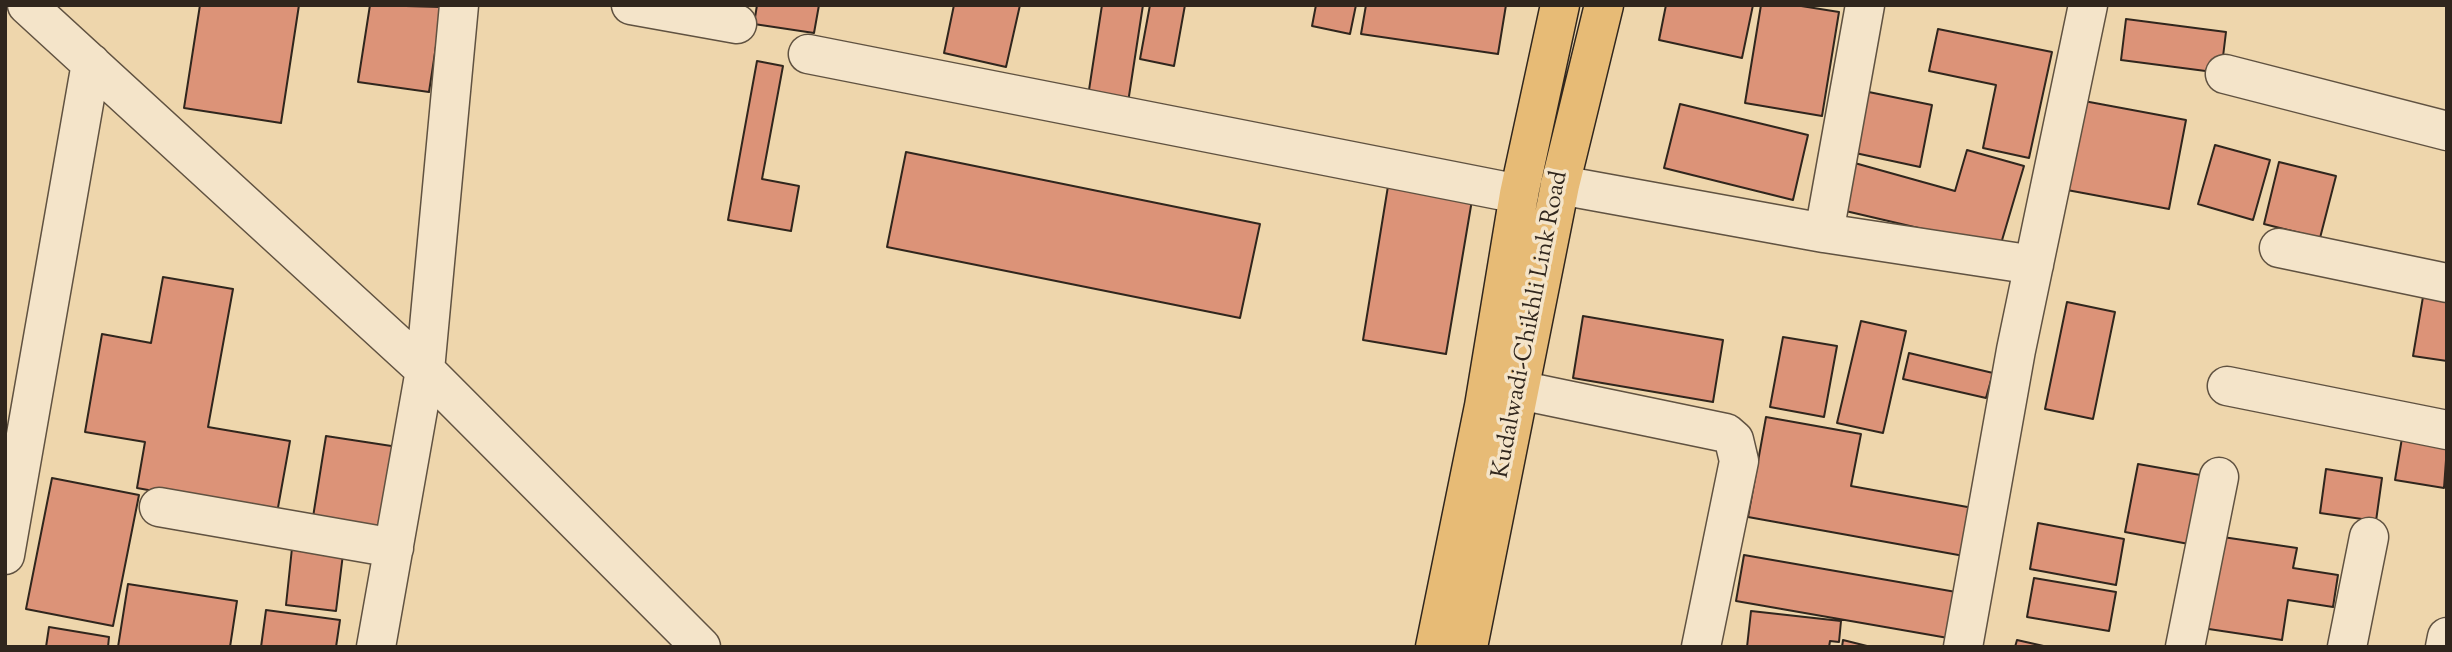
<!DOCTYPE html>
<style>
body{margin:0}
#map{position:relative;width:2452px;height:652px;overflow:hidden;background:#eed6ac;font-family:"Sorts Mill Goudy",serif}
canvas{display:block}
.frame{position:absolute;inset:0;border:7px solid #30261d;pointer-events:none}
</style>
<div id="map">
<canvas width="2452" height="652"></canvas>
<div class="frame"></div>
</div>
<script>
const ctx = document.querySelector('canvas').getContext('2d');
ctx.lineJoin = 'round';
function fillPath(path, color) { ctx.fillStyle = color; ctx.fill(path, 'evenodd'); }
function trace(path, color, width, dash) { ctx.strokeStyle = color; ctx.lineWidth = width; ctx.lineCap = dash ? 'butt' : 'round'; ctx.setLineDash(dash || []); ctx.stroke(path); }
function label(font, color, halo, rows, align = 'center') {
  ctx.font = font + ' "Sorts Mill Goudy",serif'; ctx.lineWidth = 7; ctx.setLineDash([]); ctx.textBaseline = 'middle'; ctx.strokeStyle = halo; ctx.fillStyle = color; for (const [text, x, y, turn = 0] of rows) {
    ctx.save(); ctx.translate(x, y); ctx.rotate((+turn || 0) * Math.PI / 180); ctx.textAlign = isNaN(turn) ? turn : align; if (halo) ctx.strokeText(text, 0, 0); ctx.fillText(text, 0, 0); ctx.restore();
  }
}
const building = new Path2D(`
 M200,5H299L281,123L184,108Z
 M370,5L442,7L429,92L358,82Z
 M757,5H819L814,33L754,24Z
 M954,5H1020L1006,67L944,53Z
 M1102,5H1143L1127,109L1087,103Z
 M1150,5H1185L1174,66L1140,59Z
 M1316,5H1356L1350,34L1312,26Z
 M1366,5H1506L1498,54L1361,34Z
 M1666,5H1753L1742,58L1659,40Z
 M1761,5H1795L1839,12L1822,116L1745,103Z
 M2126,19L2226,32L2221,73L2121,60Z
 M1938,29L2052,52L2029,158L1983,148L1996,85L1929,71Z
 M757,61L783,66L762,179L799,186L791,231L728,220Z
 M1859,90L1932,105L1920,167L1846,151Z
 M2084,101L2186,120L2169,209L2067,190Z
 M1680,104L1808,135L1793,200L1664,168Z
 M2215,145L2270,160L2253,220L2198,204Z
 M1967,150L2024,166L2000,247L1837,209L1851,162L1955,191Z
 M906,152L1260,224L1240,318L887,247Z
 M2279,162L2336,176L2320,238L2264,224Z
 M1389,180L1473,194L1446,354L1363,340Z
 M163,277L233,289L208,427L290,441L277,513L137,488L145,442L85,432L102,334L151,343Z
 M2425,285L2447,289V361L2413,356Z
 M2067,302L2115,312L2093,419L2045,409Z
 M1583,316L1723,340L1713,402L1573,378Z
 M1861,321L1906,331L1883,433L1837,423Z
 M1783,337L1837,346L1824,417L1770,407Z
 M1909,353L1993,373L1986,398L1903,379Z
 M1766,417L1861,434L1851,486L1973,508L1964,556L1748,517Z
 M326,436L398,447L385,528L313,517Z
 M2402,438L2447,446L2444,488L2395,480Z
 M2138,464L2206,476L2194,545L2125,532Z
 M2326,469L2382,478L2376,521L2320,513Z
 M52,478L139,495L113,626L26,609Z
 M2038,523L2124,539L2116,585L2030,569Z
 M2216,536L2297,548L2293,568L2338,575L2333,607L2288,600L2282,640L2202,628Z
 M292,548L343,554L336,611L286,605Z
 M1744,555L1956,592L1948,638L1736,601Z
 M2034,578L2116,592L2109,631L2027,617Z
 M128,584L237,601L230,647H118Z
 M266,610L340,620L336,647H261Z
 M1751,611L1841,621L1839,642L1830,641L1829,647H1747Z
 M49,627L109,637L108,647H46Z
 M1843,640L1871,647H1842Z
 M2017,640L2048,647H2015Z`);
const minor = new Path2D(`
 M27,5L425,370L701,647
 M631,5L737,24
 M1865,5L1824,233L2034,265
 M808,54L1519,194
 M2225,74L2447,131
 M1560,185L1824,233
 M2279,248L2447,283
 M2227,386L2447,430
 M1519,390L1726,433L1734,440L1739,461L1701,647
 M159,507L394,548
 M5,555L91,63
 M376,647L425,370L459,5
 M1963,647L2016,350L2088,5
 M2185,647L2219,477
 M2347,647L2369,537
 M2445,647L2447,637`);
const major = new Path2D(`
 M1435,647L1484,406L1519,194L1560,5
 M1468,647L1560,185L1604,5`);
const streetNames = [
 ["Kudalwadi-Chikhli Link Road",1532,325,-79]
];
fillPath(building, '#dc9378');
trace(building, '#30261d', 2);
trace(minor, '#605241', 41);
trace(major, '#30261d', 41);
trace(minor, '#f4e4c9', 38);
trace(major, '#e7bb76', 38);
label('24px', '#30261d', '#f4e4c9', streetNames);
</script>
